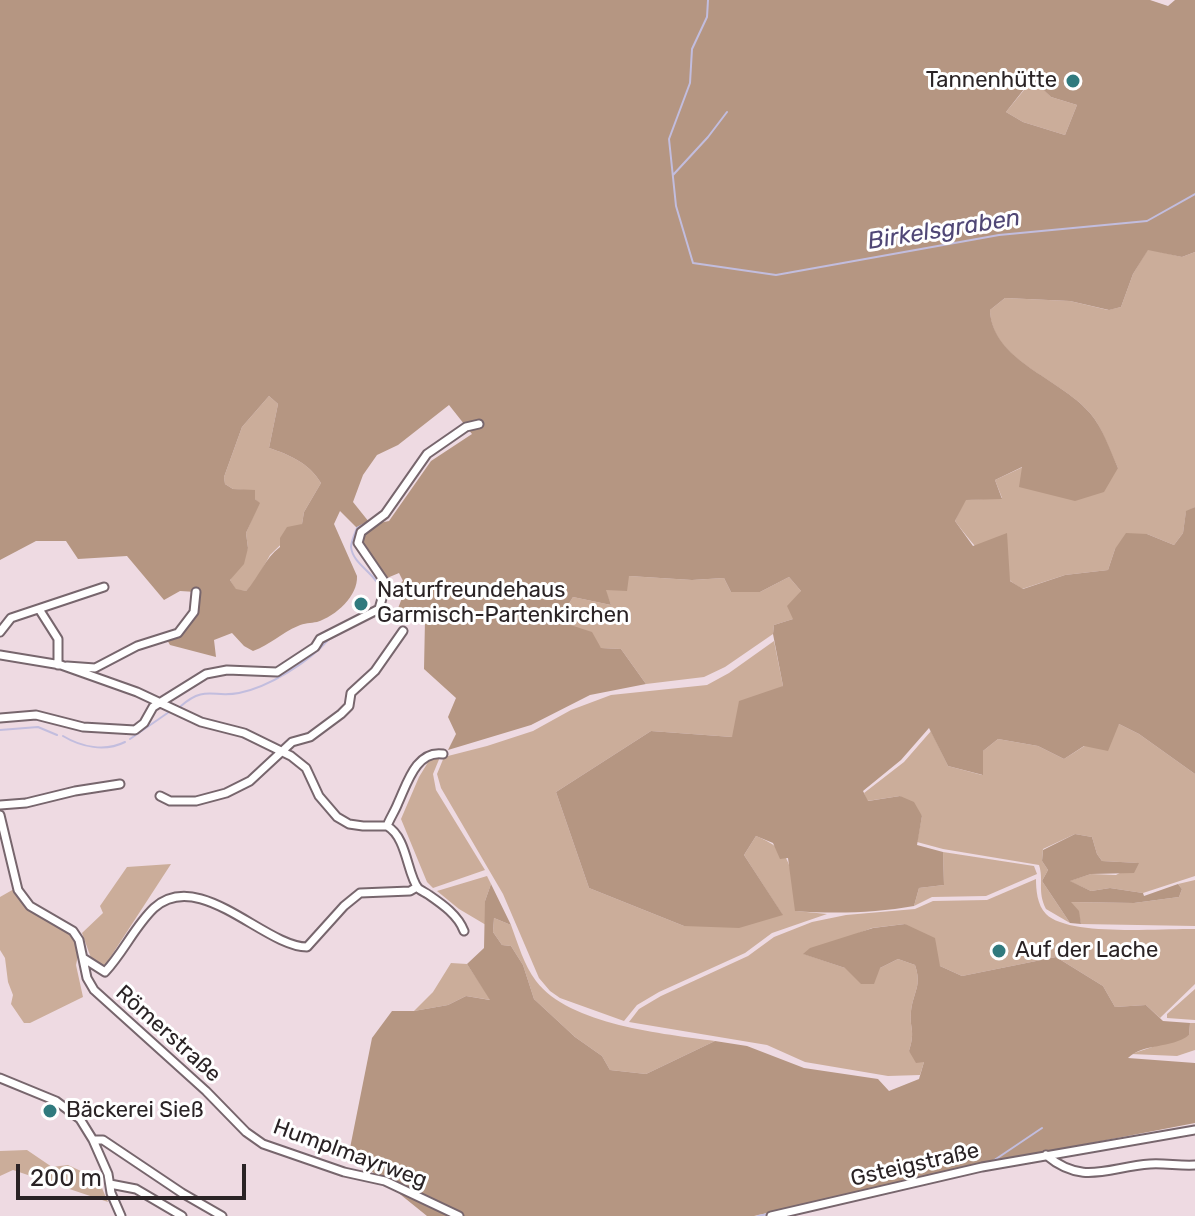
<!DOCTYPE html>
<meta charset="utf-8">
<style>
body{margin:0}
#map{position:relative;width:1195px;height:1216px;overflow:hidden;background:#eedae2;font-family:Rubik,sans-serif}
canvas{display:block}
.scale{position:absolute;left:16px;top:1164px;width:230px;height:36px;box-sizing:border-box;border:4px solid #2a2325;border-top:0;padding-left:10px;font-size:24px;line-height:28px;white-space:nowrap;color:#2a2325;-webkit-text-stroke:6px #fff;paint-order:stroke}
</style>
<div id="map">
<canvas width="1195" height="1216"></canvas>
<div class="scale">200 m</div>
</div>
<script>
const ctx = document.querySelector('canvas').getContext('2d');
ctx.lineJoin = 'round';
function fillPath(path, color) { ctx.fillStyle = color; ctx.fill(path, 'evenodd'); }
function trace(path, color, width, dash) { ctx.strokeStyle = color; ctx.lineWidth = width; ctx.lineCap = dash ? 'butt' : 'round'; ctx.setLineDash(dash || []); ctx.stroke(path); }
function label(font, color, halo, rows, align = 'center') {
  ctx.font = font + ' Rubik,sans-serif'; ctx.lineWidth = 6; ctx.setLineDash([]); ctx.textBaseline = 'middle'; ctx.strokeStyle = halo; ctx.fillStyle = color; for (const [text, x, y, turn = 0] of rows) {
    ctx.save(); ctx.translate(x, y); ctx.rotate((+turn || 0) * Math.PI / 180); ctx.textAlign = isNaN(turn) ? turn : align; if (halo) ctx.strokeText(text, 0, 0); ctx.fillText(text, 0, 0); ctx.restore();
  }
}
const green = new Path2D(`
 M1033,79L1051,97L1077,105L1065,135L1023,122L1006,112Z
 M1148,249L1182,257L1195,252V507L1186,512L1183,533L1174,545L1147,534L1115,549L1108,570L1065,575L1022,589C995,572 974,546 955,521L965,500L1002,498L995,480L1023,467L1118,468C1109,450 1103,428 1090,413C1059,377 991,361 990,310L1005,298L1070,301L1108,310L1121,307L1133,274Z
 M269,396L278,404L269,448C290,455 309,463 321,483L304,512L302,524L270,555L256,580L246,591L236,590L230,580L248,548L246,533L259,503L255,499L254,491L233,489L225,484L224,477L242,427Z
 M629,576L692,580L724,578L731,592H760L789,577L801,591L793,619L774,625L773,634L725,667L704,677L646,684L621,649L601,648L558,621L573,597L611,605L605,590Z
 M774,641L783,686L732,737L651,731L556,792L589,888L684,926L782,914L744,855L756,836C797,853 790,871 796,911L827,914L772,933L745,953L659,992L637,1005L624,1021L560,998L550,991L539,978L503,894L441,788L437,774L444,757L487,746L533,731L571,710L611,695L707,685L729,673Z
 M1119,724L1139,734L1195,774V876L1143,893L1110,888L1091,891L1069,881L1091,874L1116,875L1138,863L1102,861L1097,854L1092,837L1075,834L1043,849L1042,861L1048,870L1042,881L1070,923L1046,909C1037,891 1044,880 1039,865L943,849L917,842L922,816L900,796L867,801L864,793L904,762L931,731L948,766L982,775L983,751L998,739L1038,746L1064,759Z
 M440,757L433,774L436,790L485,870L433,888L427,882L401,819L419,777L430,759Z
 M943,852L1034,866L1037,874L986,896L932,897L914,906L919,888L944,885Z
 M171,864L106,964L100,966L91,958L82,933L103,913L100,906L127,867Z
 M487,876L491,884L485,901L486,925L459,909L437,891Z
 M1036,879C1036,889 1037,905 1046,914C1069,937 1161,928 1195,929V984L1160,1018L1146,1005L1115,1007L1103,986L1056,957L962,976L940,966L905,924L872,928L804,954L845,968H880L898,959L915,965C922,986 914,990 911,1011C909,1028 916,1030 909,1051L924,1062L920,1075L888,1076L805,1062L767,1045L629,1022L639,1009L661,996L748,956L774,937L812,922L846,915L915,909L933,901L987,900Z
 M1195,880V926L1081,924L1078,911L1069,902L1134,903L1179,897L1182,889L1178,884Z
 M14,889L28,909L62,925L74,936L79,950L76,965L83,997L30,1023H24L11,1004L13,995L8,982L5,958L0,950V897Z
 M494,918L511,925C518,944 524,965 536,981C569,1025 665,1034 715,1041L646,1074L610,1070L602,1056L575,1037L534,999L523,965L511,946L502,945L493,932Z
 M451,963L467,964L491,1000L466,996L448,1005L414,1011L433,992Z
 M1195,989V1020L1167,1018V1014Z
 M1190,1023H1195V1050L1177,1056L1131,1054L1189,1035Z
 M27,1150L52,1167L68,1165L98,1179L108,1202L13,1170L0,1176V1151Z`);
const forest = new Path2D(`
 M0,0H1150L1168,6L1175,0H1195V252L1182,257L1148,250L1133,274L1121,307L1109,310L1070,301L1005,298L990,310C992,361 1059,377 1090,413C1103,428 1110,450 1118,468L1104,492L1075,501L1019,487L1022,467L995,480L1002,499L966,500L955,521L973,546L1007,533L1010,581L1023,589L1065,575L1108,570L1115,549L1126,533L1147,534L1174,545L1183,533L1186,511L1195,507V774L1139,734L1119,724L1108,751L1084,746L1064,759L1038,746L998,739L983,751V775L948,766L929,728L901,760L863,791L868,801L900,796L914,802L922,816L917,845L943,852L944,885L919,888L914,906C876,913 833,914 795,911L788,858L780,859L773,843L756,836L744,855L783,915L739,928L684,926L589,888L556,792L651,731L732,737L739,701L783,686L773,634L774,625L793,619L787,606L801,591L789,577L760,592H731L724,578L692,580L629,576L627,591L606,590L611,605L573,597L558,621L592,632L601,648L621,649L646,684L590,695L531,725L448,750L456,734L448,717L456,698L424,669L425,620L412,610L407,616H399L397,611L402,598L400,583L403,581L399,573L387,578L358,543L369,525L389,521L431,461L472,434L449,405L398,445L377,455L363,475L353,502L369,522L357,528L340,511L334,524L357,576C358,596 336,616 317,622C311,623 304,623 298,626C281,633 270,645 253,651L244,646L232,633L214,640L216,657L170,645L166,638C186,628 194,614 196,592L180,591L164,600L127,556L78,559L66,541H36L0,560ZM1032,79L1051,97L1077,105L1065,135L1023,122L1006,112ZM269,396L278,404L269,448C290,455 309,463 321,483L304,512L302,524L287,527L280,538V547C265,558 259,577 246,591L236,589L230,580L244,564L248,548L246,533L260,503L255,499V490L233,489L225,484L224,477L242,427Z
 M1075,834L1092,837L1097,854L1102,861L1139,863L1134,873L1091,874L1070,881L1091,891L1110,888L1143,893L1144,896L1178,884L1182,889L1179,897L1134,903L1071,902L1079,911L1081,924L1070,923L1042,881L1048,870L1042,861L1043,850Z
 M491,884L511,925L494,918L493,932L502,945L511,946L523,965L534,999L575,1037L602,1056L610,1070L646,1074L715,1041L747,1046L804,1068L878,1079L889,1091L919,1079L924,1062L916,1063L909,1051C916,1030 909,1028 911,1011C914,990 922,986 915,965L898,959L880,968L874,984H861L845,968L803,954L810,948L873,928L905,924L935,938L940,966L962,976L1056,957L1103,986L1115,1007L1146,1005L1163,1021L1190,1023L1189,1035C1171,1049 1143,1043 1128,1058L1195,1063V1123L1034,1154L754,1216H427L349,1153L372,1038L392,1011H414L448,1005L466,996L490,1000L467,964L484,948L485,901Z`);
const stream = new Path2D(`
 M708,0L707,17L692,49L690,83L669,139L676,206L693,263L776,275L999,235L1147,221L1195,194
 M673,175L708,137L727,112
 M367,523L357,528C355,533 351,542 351,547C353,565 376,573 381,590
 M359,623L371,617
 M338,634L350,628
 M181,706C205,685 213,698 239,693C269,687 309,662 329,639
 M0,730L38,727L57,735
 M63,736C81,747 105,752 125,742
 M130,739L169,712
 M990,1163L1042,1128
 M758,1216L768,1214`);
const street = new Path2D(`
 M39,609L58,639V665
 M0,632L11,618L104,587
 M0,655L61,665L137,692L201,722L244,733L291,756L306,768L319,796L337,817L349,824L363,826H387C390,818 395,811 398,803C407,784 416,750 443,754
 M67,666L95,668L137,646L178,633L194,612L196,592
 M0,718L36,715L83,727L135,730L144,723L153,707L206,674L227,670L277,672L315,647L320,639L379,609L386,584L358,543L361,532L385,514L427,454L466,427L479,424
 M160,796L170,801H196L226,793L250,781L292,742L310,737L341,714L349,706L351,693L375,671L403,631
 M0,805L26,803L75,791L120,784
 M0,815L18,890L30,906L73,931L79,940L87,978L94,990L206,1091L246,1132L263,1144L344,1172L385,1181L459,1216
 M387,826C407,837 407,874 418,888C418,889 428,894 429,895C442,904 458,915 464,931
 M83,958L105,972C123,953 135,926 154,908C199,867 265,947 307,947L344,906L360,893L410,891L417,887
 M0,1078L56,1101L80,1119L93,1140L108,1174L111,1193L121,1216
 M93,1140H103L182,1193L222,1216
 M1046,1155C1083,1186 1108,1167 1150,1164C1165,1163 1180,1166 1195,1165
 M110,1184L136,1189L182,1216
 M771,1216L982,1167L1195,1130`);
const markers = [
 [1073,81,8,"#307a7e"],
 [361,604,8,"#307a7e"],
 [999,951,8,"#307a7e"],
 [50,1111,8,"#307a7e"]
];
const poiNames = [
 ["Tannenhütte",1057,81,"right"],
 ["Naturfreundehaus",377,591],
 ["Garmisch-Partenkirchen",377,616],
 ["Auf der Lache",1015,951],
 ["Bäckerei Sieß",66,1111]
];
const streetNames = [
 ["Römerstraße",168,1034,42],
 ["Humplmayrweg",350,1154,20],
 ["Gsteigstraße",915,1165,-13]
];
const waterNames = [
 ["Birkelsgraben",944,230,-9]
];
fillPath(green, '#cbad9a');
fillPath(forest, '#b59682');
trace(stream, '#c2bdde', 2);
trace(street, '#77666d', 11);
trace(street, '#fff', 7);
for (const [x, y, r, color] of markers) { const dot = new Path2D(); dot.arc(x, y, r, 0, 2 * Math.PI); ctx.fillStyle = color; ctx.fill(dot); trace(dot, '#fff', 3); }
label('22px', '#2a2325', '#fff', poiNames, 'left');
label('22px', '#2a2325', '#fff', streetNames);
label('italic 24px', '#504776', '#fff', waterNames);
</script>
